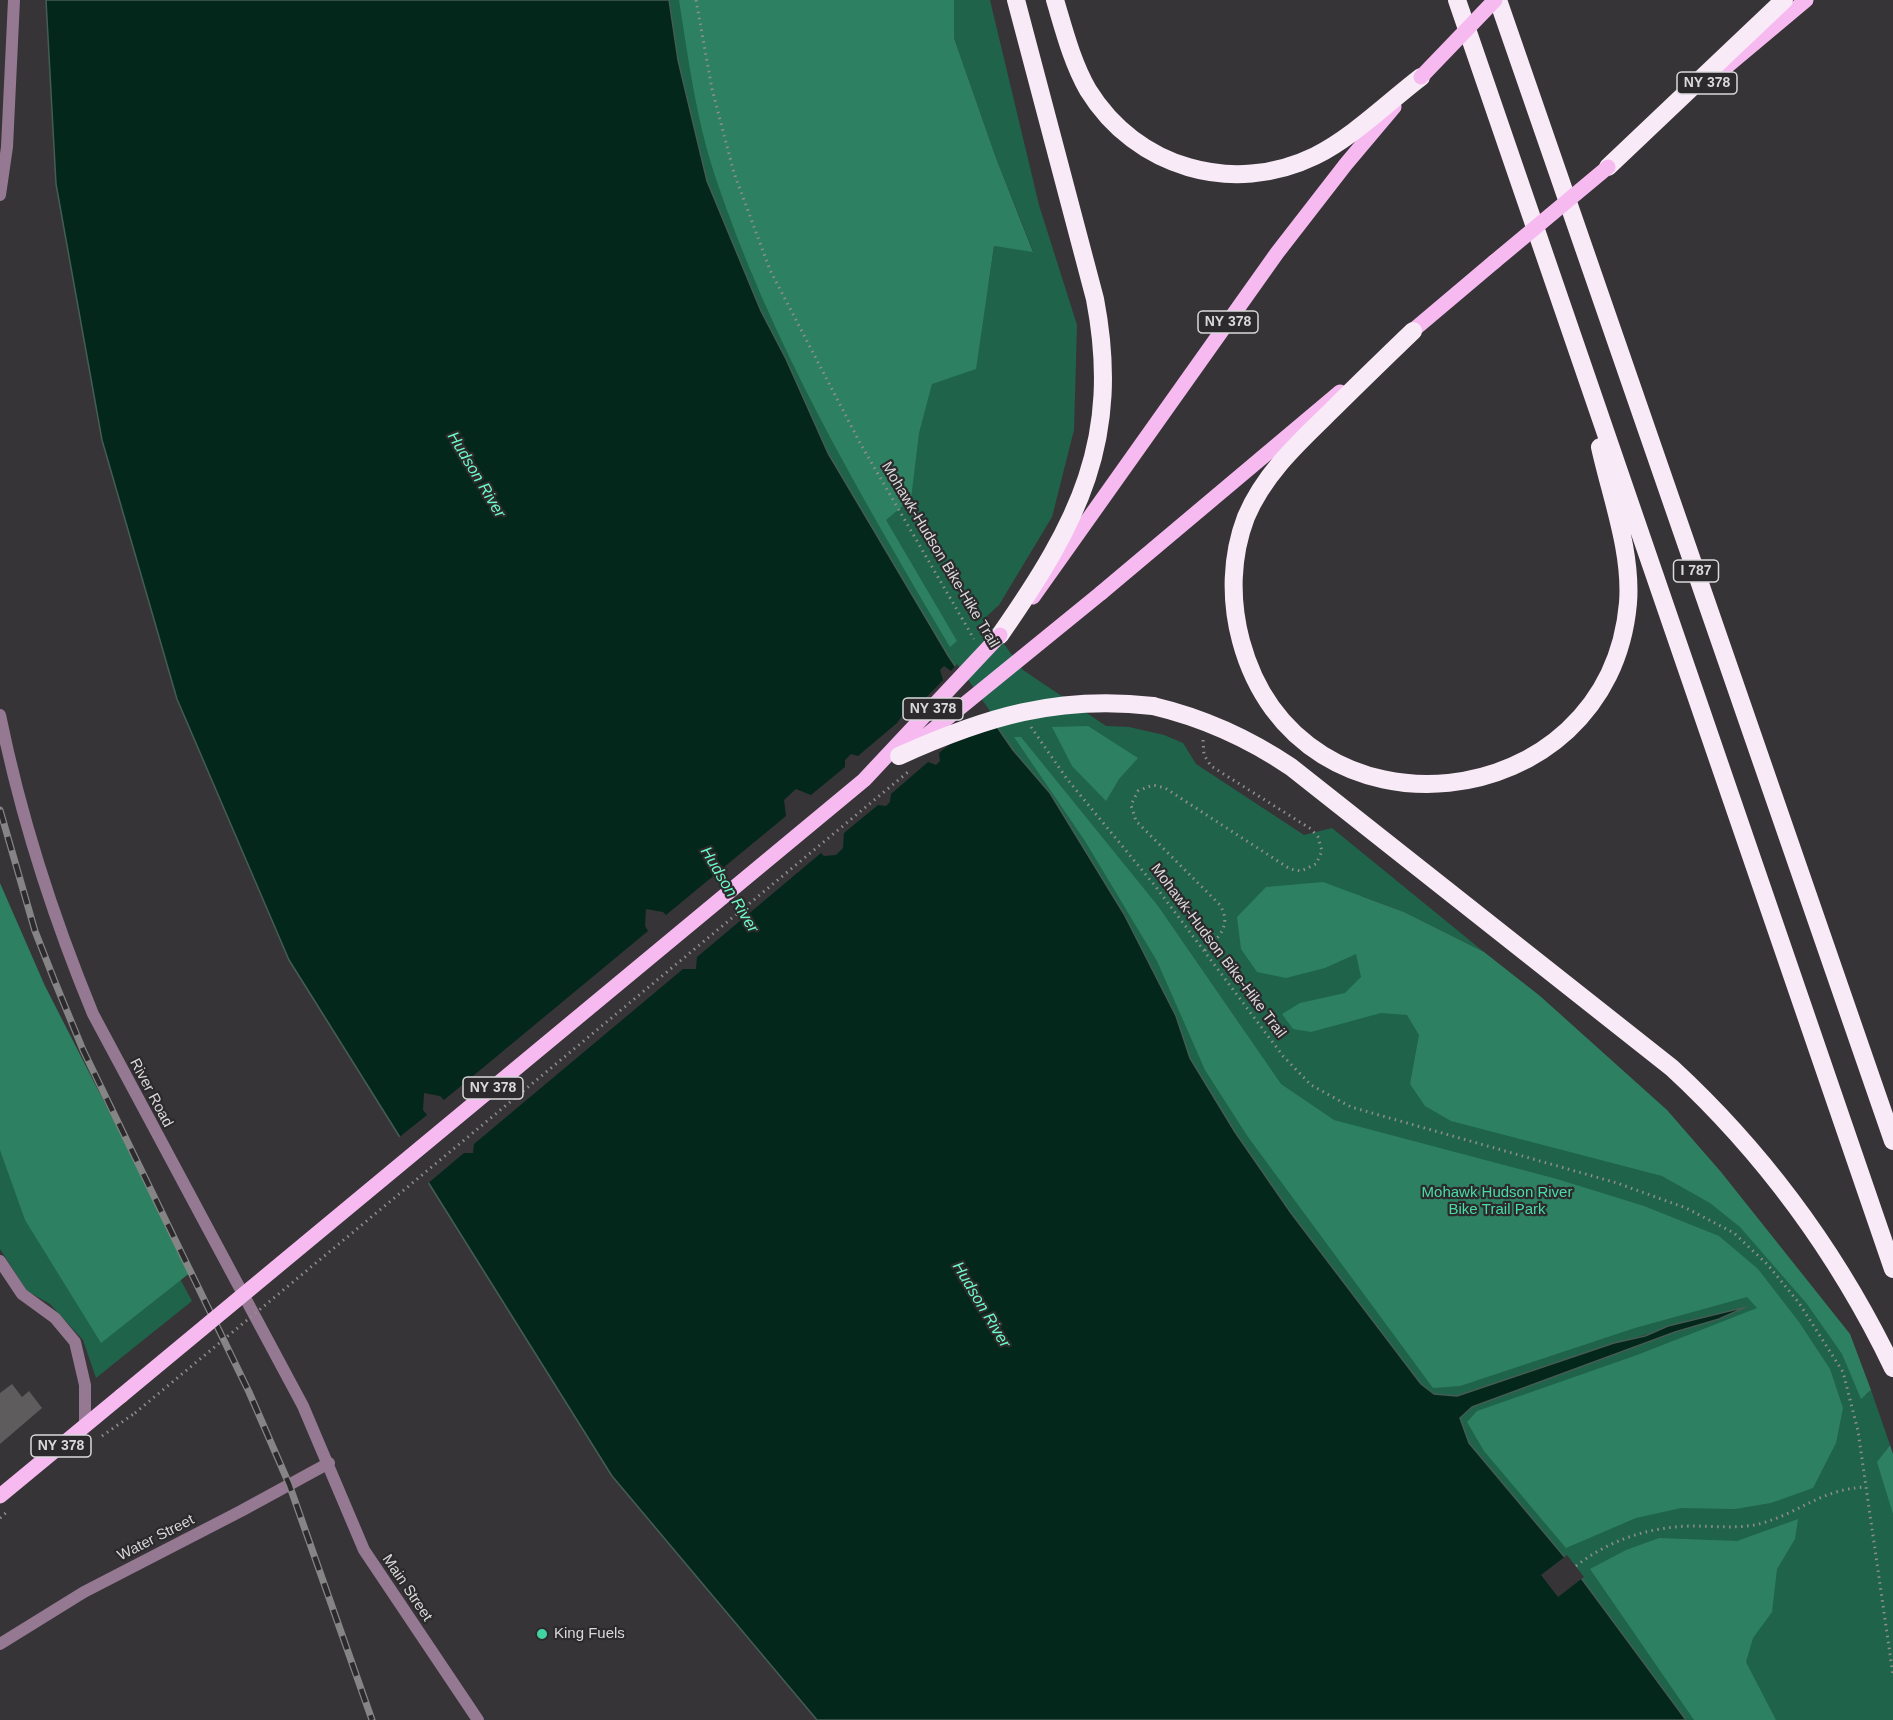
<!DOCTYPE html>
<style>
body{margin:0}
canvas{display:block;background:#363436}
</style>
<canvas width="1893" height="1720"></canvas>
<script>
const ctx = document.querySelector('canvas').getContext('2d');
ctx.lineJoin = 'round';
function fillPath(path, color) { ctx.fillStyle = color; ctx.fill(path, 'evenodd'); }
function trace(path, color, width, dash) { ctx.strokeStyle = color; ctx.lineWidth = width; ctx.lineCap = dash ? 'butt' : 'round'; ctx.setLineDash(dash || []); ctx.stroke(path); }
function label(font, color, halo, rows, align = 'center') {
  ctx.font = font + ' Helvetica,sans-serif'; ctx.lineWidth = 4.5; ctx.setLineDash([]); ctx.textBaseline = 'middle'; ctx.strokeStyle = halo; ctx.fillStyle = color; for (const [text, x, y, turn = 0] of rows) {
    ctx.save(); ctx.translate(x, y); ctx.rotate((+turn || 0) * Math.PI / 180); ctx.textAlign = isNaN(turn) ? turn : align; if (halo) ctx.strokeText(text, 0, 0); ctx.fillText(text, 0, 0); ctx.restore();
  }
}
const green = new Path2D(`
 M669,0H925L988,287L994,246L1033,251L996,158L954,38V0H990L1039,205L1077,325L1074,430L1052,517L999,605L985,618L1023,670L1106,726L1129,727L1164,735L1183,743L1196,764L1304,835L1332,828L1484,952L1404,912L1361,896L1650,1103L1846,1342L1866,1395L1871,1390L1890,1445L1885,1451L1893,1475V1720H1686L1573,1567L1469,1443L1460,1418L1472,1407L1675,1332L1719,1319L1743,1308C1645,1331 1552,1366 1457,1396L1434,1394L1421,1384L1291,1213L1235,1132L1190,1058L1176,1016L1124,914L1050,793L1013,750L949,657L828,453L786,359L761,311L707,181L678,60Z
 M0,1114L130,1186L192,1301L96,1378L83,1340L50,1304L27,1291L0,1249Z`);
const forest = new Path2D(`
 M679,0H954V38L996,158L1033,252L994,246L976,369L932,384L919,433L911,499L886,520L957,641L950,647C860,495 770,342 714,173C696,118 688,57 679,0Z
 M1088,726L1138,758L1119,779L1106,801L1072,766L1052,727Z
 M1014,737H1021L1158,906L1281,1084L1334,1120L1557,1179L1644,1206L1719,1236L1758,1269L1799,1322L1830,1369L1843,1408L1836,1443L1813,1488L1771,1503L1735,1509L1681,1508L1636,1518L1566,1548L1484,1451L1467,1422L1477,1411L1637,1355L1757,1308L1747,1297L1635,1328L1460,1386L1433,1388L1248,1137L1205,1070L1157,961L1085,841Z
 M1323,882L1404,912L1484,952L1540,996L1667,1110L1721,1172L1850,1334L1871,1390L1861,1399L1842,1354L1807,1304L1740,1227L1710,1203L1662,1176L1451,1121L1425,1106L1410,1084L1419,1035L1407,1015L1381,1013L1311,1032L1293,1029L1282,1014L1300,1003L1345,993L1361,977L1356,954L1325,968L1286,978L1257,972L1241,949L1237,917L1266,887Z
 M0,883L45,986L191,1272L101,1343L25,1220L0,1150Z
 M1890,1445L1893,1454V1514L1877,1462Z
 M1798,1519L1795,1539L1777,1569L1772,1612L1753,1638L1746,1662L1776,1720H1694L1590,1569L1626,1550L1659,1538L1737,1541Z`);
const water = new Path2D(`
 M46,0H669L678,60L707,181L761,311L786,359L828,453L949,657L1013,750L1050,793L1124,914L1176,1016L1190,1058L1235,1132L1291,1213L1421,1384L1434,1394L1457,1396L1614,1343L1645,1336L1668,1326L1746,1307L1719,1319L1675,1332L1472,1407L1460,1418L1469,1443L1573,1567L1686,1720H817L612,1476L289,960L177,699L102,440L56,184Z`);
const pier = new Path2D(`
 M957,664L990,711L939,753L940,761L936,765L928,762L891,794L890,802L886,806L878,805L844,833L843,848L836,855L824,856L821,853L697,957L696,969H683L474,1144L473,1153H464L426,1185L397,1139L427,1115L423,1110L424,1093L440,1096L444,1100L648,931L645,926L646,909L663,912L666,915L786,816L784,800L796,789L811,795L845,767V760L851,754L858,756L897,723L902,716L906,717L920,704L943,680L940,670L944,666L951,671Z
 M1567,1555L1584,1577L1558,1597L1541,1575Z`);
const building = new Path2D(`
 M12,1384L22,1397L29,1391L42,1408L0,1444V1393Z`);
const path = new Path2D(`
 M696,0L712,89L734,173L770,270L860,443L974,639
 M1031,727L1067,779L1156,887L1283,1056L1311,1085L1351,1107L1617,1183L1686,1208L1734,1233L1768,1265L1799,1303L1843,1372L1858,1431L1893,1675
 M1203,740L1204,755L1211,766L1311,829L1318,837L1322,851L1316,864L1301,871L1290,869L1165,788L1153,785L1138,791L1131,805L1136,821L1219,904C1233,924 1219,938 1204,951
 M102,1436L135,1413
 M0,1518L8,1511
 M1576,1566C1609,1540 1649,1527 1691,1526C1714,1526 1737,1529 1759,1524C1800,1513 1821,1489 1866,1487`);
const street = new Path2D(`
 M0,195L7,147L14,0
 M0,715C21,818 53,917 93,1014L303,1406L364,1550L478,1720
 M0,1261L22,1294L55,1318L75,1342L85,1385V1426
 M0,1644L84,1592L241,1511L329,1463`);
const primary = new Path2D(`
 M1713,78L1806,0
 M1404,338L1494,262
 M1101,593L1340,392
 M1033,597L1277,253L1346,164L1394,107
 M0,1496L121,1396`);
const highway = new Path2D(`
 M1055,0C1064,30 1072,62 1088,90C1136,168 1233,196 1315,156C1353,137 1387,103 1421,77
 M1457,0L1893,1269
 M1498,0L1893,1141
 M1608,167L1784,0
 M1413,331C1386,357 1358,384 1331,411C1298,443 1264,474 1246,517C1231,556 1230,600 1241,641C1298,853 1609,820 1628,603C1632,552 1611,497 1600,447
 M1000,635C1078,523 1122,440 1095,299L1016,0
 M1153,706C1204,718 1248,738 1291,767L1672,1068C1764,1153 1839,1256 1893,1368`);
const rail = new Path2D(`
 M0,810L35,931L55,982L83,1050L249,1392L289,1484L372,1720`);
const pathBridge = new Path2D(`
 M135,1413L908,772`);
const primaryBridge = new Path2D(`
 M1421,77L1495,0
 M1494,262L1608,167
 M918,742L1101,593
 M121,1396L864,780L1000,635`);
const highwayBridge = new Path2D(`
 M899,756C985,717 1058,695 1153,706`);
const markers = [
 [542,1634,6,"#42d4a0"]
];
const shields = [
 [1707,83,60],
 [1228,322,60],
 [1696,571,45],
 [933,709,60],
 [493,1088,60],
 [61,1446,60]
];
const shieldNames = [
 ["NY 378",1707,83],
 ["NY 378",1228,322],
 ["I 787",1696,571],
 ["NY 378",933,709],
 ["NY 378",493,1088],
 ["NY 378",61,1446]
];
const streetNames = [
 ["Mohawk-Hudson Bike-Hike Trail",940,555,59],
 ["Mohawk-Hudson Bike-Hike Trail",1218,951,53],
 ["River Road",151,1093,62],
 ["Water Street",156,1538,-27],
 ["Main Street",407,1588,56]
];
const parkNames = [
 ["Mohawk Hudson River",1497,1193],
 ["Bike Trail Park",1497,1210]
];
const poiNames = [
 ["King Fuels",554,1634]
];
const waterNames = [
 ["Hudson River",476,475,59],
 ["Hudson River",729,890,59],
 ["Hudson River",981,1305,59]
];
fillPath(green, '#1e634a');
fillPath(forest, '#2d8061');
fillPath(water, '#04271b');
trace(water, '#445c54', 1.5);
fillPath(pier, '#363436');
fillPath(building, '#5f5c5e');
trace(path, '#8f8e8f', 3, [1.5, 4.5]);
trace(street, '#957892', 12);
trace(primary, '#f6b9f0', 15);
trace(highway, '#f9eaf7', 18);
trace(rail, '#868586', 7);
trace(rail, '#2c2a2c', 4.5, [14]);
trace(pathBridge, '#8f8e8f', 3, [1.5, 4.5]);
trace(primaryBridge, '#f6b9f0', 15);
trace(highwayBridge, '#f9eaf7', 18);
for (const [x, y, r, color] of markers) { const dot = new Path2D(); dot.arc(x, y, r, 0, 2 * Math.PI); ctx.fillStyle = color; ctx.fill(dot); trace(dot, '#2c2a2c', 2); }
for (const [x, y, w] of shields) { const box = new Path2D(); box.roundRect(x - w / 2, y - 11, w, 22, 4.5); ctx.fillStyle = '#2c2a2c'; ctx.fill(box); trace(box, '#dad9da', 1.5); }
label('bold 14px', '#dad9da', null, shieldNames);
label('15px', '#dad9da', '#2c2a2c', streetNames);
label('15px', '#48dda7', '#2c2a2c', parkNames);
label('15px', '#dad9da', '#2c2a2c', poiNames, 'left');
label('italic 16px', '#6cfbc4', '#2c2a2c', waterNames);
</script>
